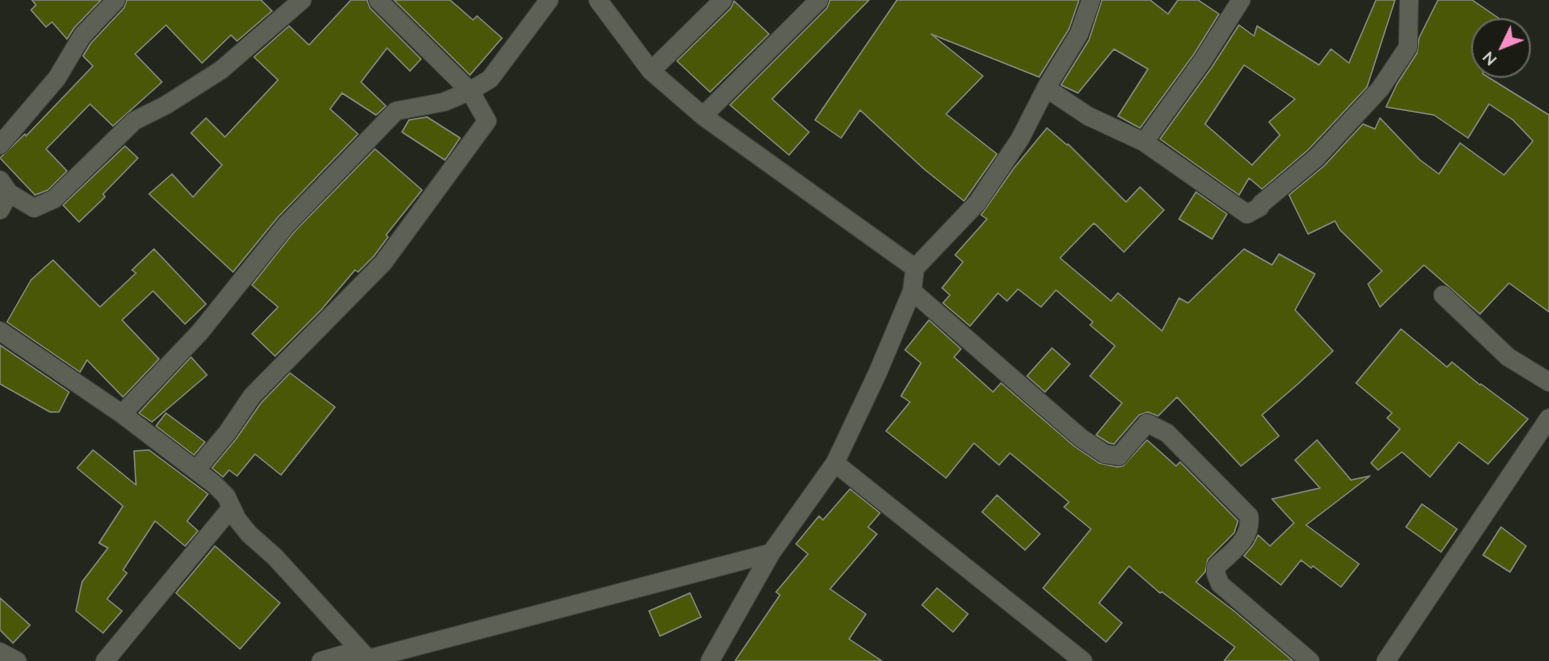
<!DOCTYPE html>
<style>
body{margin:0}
#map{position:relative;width:1549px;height:661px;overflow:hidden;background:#23261d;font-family:Mulish,sans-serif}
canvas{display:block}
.north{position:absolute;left:1471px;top:18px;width:60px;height:60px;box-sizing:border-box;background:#1a1c13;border:2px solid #65675f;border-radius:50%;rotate:227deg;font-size:16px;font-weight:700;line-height:24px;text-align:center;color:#d6d7d1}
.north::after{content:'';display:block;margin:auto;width:21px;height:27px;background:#fa8fc8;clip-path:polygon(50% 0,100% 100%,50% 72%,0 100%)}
</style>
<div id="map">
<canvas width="1549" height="661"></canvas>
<div class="north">N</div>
</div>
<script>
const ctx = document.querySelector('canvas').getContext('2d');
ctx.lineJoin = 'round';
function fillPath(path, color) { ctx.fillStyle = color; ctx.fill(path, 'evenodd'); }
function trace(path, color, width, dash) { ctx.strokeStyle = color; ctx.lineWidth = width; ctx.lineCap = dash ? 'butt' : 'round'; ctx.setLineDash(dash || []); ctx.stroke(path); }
const building = new Path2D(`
 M32,0H101L74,28L67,39L52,22L46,27L31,10L36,5Z
 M127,0H261L272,11L237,41L231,35L202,63L166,25L135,54L162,82L113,126L90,104L46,149L67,171L48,190L35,195L0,158L25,134L26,136L93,66L83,56L91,43L124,8Z
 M351,0H367L370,8L421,59L410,71L387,48L361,82L386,106L376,115L342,93L330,109L358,134L278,217L233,272L149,194L172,174L193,197L222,165L191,133L206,118L225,137L278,80L254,57L289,26L309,45Z
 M394,0H450L473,20L477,16L502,38L470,75Z
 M830,0H869L772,99L809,132L789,155L730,105L827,8Z
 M897,0H1079L1069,29L1039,77L931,34L983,76L946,114L997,154L964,201L924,169L860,110L841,138L815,120Z
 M1102,0H1150L1168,14L1178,0H1198L1219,14L1194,54L1140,128L1118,116L1148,69L1114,49L1078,93L1061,85L1089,40Z
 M1376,0H1395L1367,87L1308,150L1262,189L1249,178L1239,195L1160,139L1212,67L1239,25L1254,36L1257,26L1319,65L1331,49L1349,63ZM1244,65L1295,99L1269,122L1280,135L1252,165L1205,124Z
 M1438,0H1472L1516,30H1483V74L1549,115V312L1509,283L1480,314L1424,265L1380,307L1368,284L1382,271L1340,230L1335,221L1308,234L1289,195L1324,166L1363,124L1375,129L1380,118L1420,160L1439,174L1460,143L1504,175L1533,141L1513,120L1489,104L1468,138L1434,115L1386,107L1397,84L1417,53L1419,38Z
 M734,1L769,34L710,92L677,61L731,8Z
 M427,117L460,138L445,160L402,132L409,120Z
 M1047,128L1067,145L1068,144L1126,202L1140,187L1164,210L1124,252L1094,223L1060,258L1111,301L1118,293L1162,331L1179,298L1188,303L1244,249L1272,265L1279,254L1315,274L1295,310L1333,351L1299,383L1262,415L1279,436L1241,466L1177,397L1158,416L1148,412L1139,415L1114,444L1109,443L1096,435L1122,403L1090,376L1115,346L1090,325L1093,322L1056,290L1041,307L1018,289L1007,301L998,293L970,326L943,303L950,295L942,288L963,262L955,255L987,219L981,215L1014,168Z
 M125,146L138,158L103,194L105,197L79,222L63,205Z
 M375,149L422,190L386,235L388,237L374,256L358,272L355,270L321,310L275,356L252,334L278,307L252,285L294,232Z
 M1196,192L1227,214L1212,239L1179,219Z
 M154,249L206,304L185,324L153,291L122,320L159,359L123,397L87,360L80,372L7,322L31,280L53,260L100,307L136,273L132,270Z
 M929,320L961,349L954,357L993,392L1001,383L1074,446L1099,463L1117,467L1123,466L1147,440L1176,466L1180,462L1238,521L1234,533L1208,559L1205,572L1196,582L1234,611L1293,661H1224L1235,647L1162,592L1160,593L1129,566L1099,603L1122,623L1106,642L1043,588L1091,529L1064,507L1069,502L1010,453L999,465L974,443L946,478L886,431L910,402L901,396L921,363L905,350Z
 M1401,329L1447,367L1452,362L1480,385L1481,384L1528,419L1488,464L1459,442L1430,477L1402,452L1378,470L1371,463L1400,429L1387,418L1392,413L1356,383Z
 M0,345L69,392L59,412H50L0,384Z
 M1052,348L1070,364L1045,392L1027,376Z
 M191,357L207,375L152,422L139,413Z
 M290,373L335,407L281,475L255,454L237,476L229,470L223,477L212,468L236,439L261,403Z
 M166,413L205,442L194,455L156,426Z
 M1317,440L1351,480L1370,476L1306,525L1359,564L1341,587L1313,566L1311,568L1301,560L1281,585L1244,556L1253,545L1258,535L1270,546L1294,523L1272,499L1320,488L1295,460Z
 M93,450L136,485L134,451L149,450L208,494L187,521L198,531L185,546L155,521L123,570L127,573L107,599L122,611L103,633L76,611L82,582L108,548L99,543L123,506L77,468Z
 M850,489L880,513L868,527L877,534L830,589L866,614L849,639L882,661H735L780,595L776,592L808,554L796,544L819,516L823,520Z
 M997,495L1040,534L1025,550L982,512Z
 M1422,504L1457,529L1441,552L1406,527Z
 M1501,527L1526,546L1510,572L1483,555Z
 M215,546L280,603L240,649L176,593Z
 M937,588L968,614L953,632L922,605Z
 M690,593L701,617L660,636L649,611Z
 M0,598L30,625L13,643L0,630Z`);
const minor = new Path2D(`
 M598,0L651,71L703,116L915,268
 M651,71L723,0
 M1046,88L1088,116L1144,142L1247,214L1260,207L1261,204L1316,158L1380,89L1408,47L1409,0
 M703,116L819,0
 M1144,142L1203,60L1241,0
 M0,145L57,78L82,36L116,0
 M0,180L9,193L34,208L54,199L134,121L166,105L221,70L302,0
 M0,210L9,193
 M912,291L1081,438L1105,454L1119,456L1147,423L1167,433L1249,516C1252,540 1231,552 1216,567V574L1220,584L1310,661
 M1443,295L1508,357L1549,382
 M0,331L122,414L214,484L226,496L237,519L249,534L275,557L370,661
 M122,414L200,332L286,225L396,111L444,102L470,91L490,79L549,0
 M835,463L1083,661
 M196,470L227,433L252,396L383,263L487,121L470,91L378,0
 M0,652L17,661
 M368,659L771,553
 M105,661L231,508
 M321,661L352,652H361
 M710,661L771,553L835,463L878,372L912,291L915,268L977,203L1020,139L1046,88L1079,34L1091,0
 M1386,661L1549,418`);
fillPath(building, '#4a5706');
trace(building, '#808478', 1.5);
trace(minor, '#41433c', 20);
trace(minor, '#5d6055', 18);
</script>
